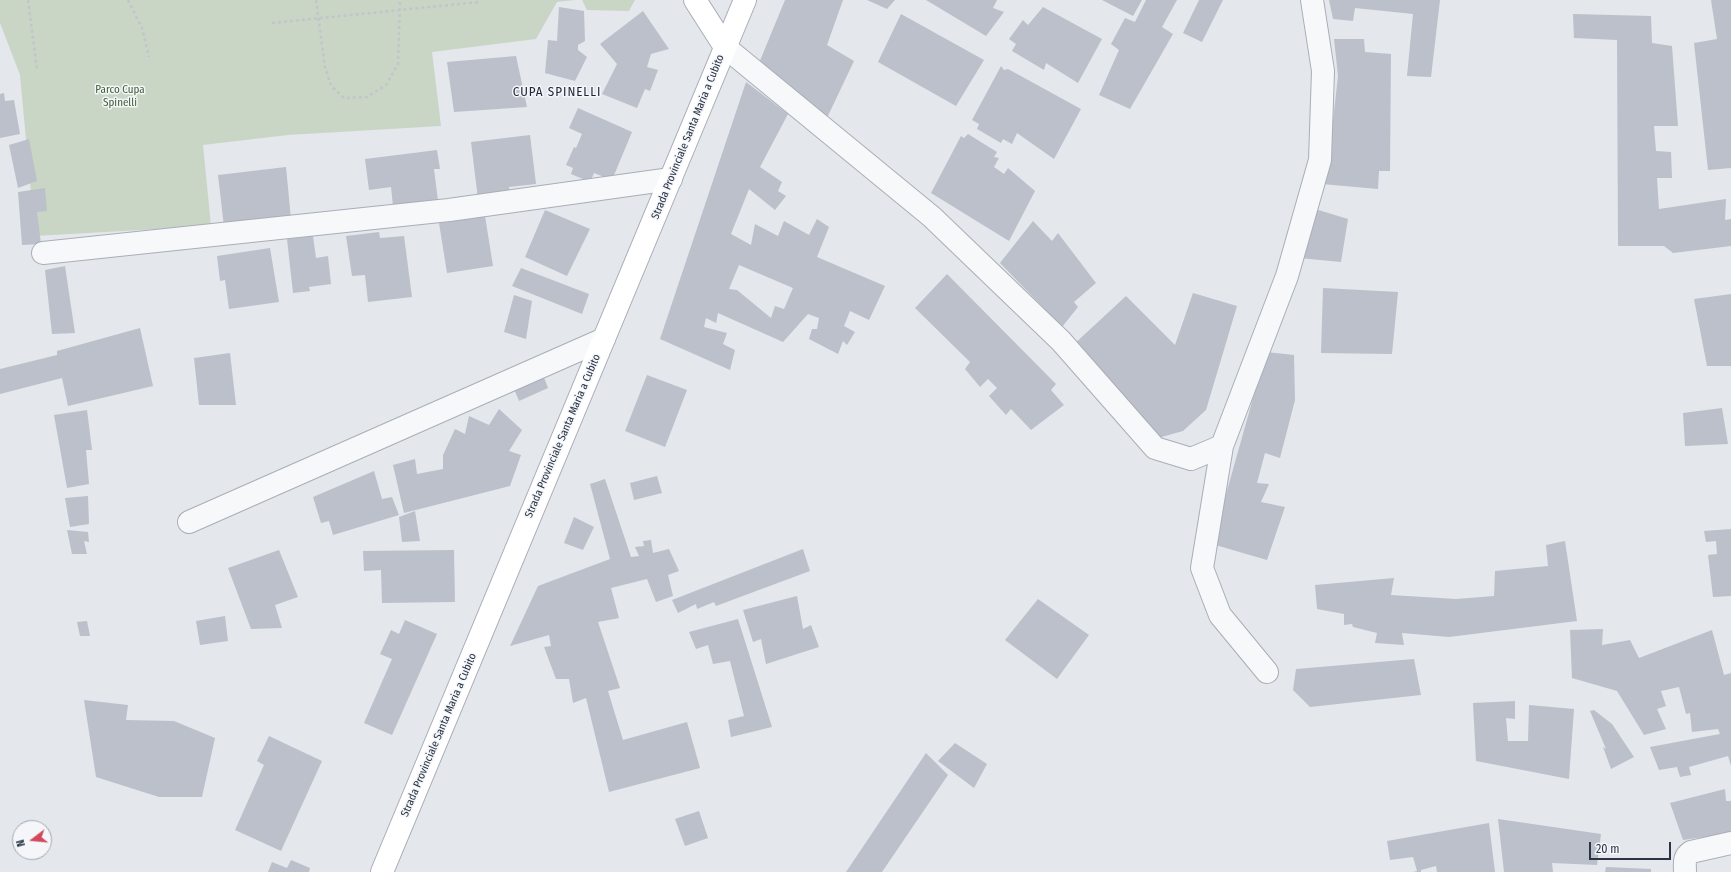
<!DOCTYPE html>
<style>
body{margin:0}
#map{position:relative;width:1731px;height:872px;overflow:hidden;background:#e4e7ec;font-family:"Fira Sans Condensed",sans-serif}
canvas{display:block}
.north{position:absolute;left:12px;top:820px;width:40px;height:40px;box-sizing:border-box;background:#f4f6f9;border:1px solid #a4a8b1;border-radius:50%;rotate:254deg;font-size:11px;font-weight:700;line-height:16px;text-align:center;color:#2b3445}
.north::after{content:'';display:block;margin:auto;width:14px;height:18px;background:#d1495b;clip-path:polygon(50% 0,100% 100%,50% 72%,0 100%)}
.scale{position:absolute;left:1589px;top:842px;width:82px;height:18px;box-sizing:border-box;border:2px solid #2b3445;border-top:0;padding-left:5px;font-size:12px;line-height:14px;white-space:nowrap;color:#2b3445;-webkit-text-stroke:3px #f4f6f9;paint-order:stroke}
</style>
<div id="map">
<canvas width="1731" height="872"></canvas>
<div class="north">N</div>
<div class="scale">20 m</div>
</div>
<script>
const ctx = document.querySelector('canvas').getContext('2d');
ctx.lineJoin = 'round';
function fillPath(path, color) { ctx.fillStyle = color; ctx.fill(path, 'evenodd'); }
function trace(path, color, width, dash) { ctx.strokeStyle = color; ctx.lineWidth = width; ctx.lineCap = dash ? 'butt' : 'round'; ctx.setLineDash(dash || []); ctx.stroke(path); }
function label(font, color, halo, rows, align = 'center') {
  ctx.font = font + ' "Fira Sans Condensed",sans-serif'; ctx.lineWidth = 3; ctx.setLineDash([]); ctx.textBaseline = 'middle'; ctx.strokeStyle = halo; ctx.fillStyle = color; for (const [text, x, y, turn = 0] of rows) {
    ctx.save(); ctx.translate(x, y); ctx.rotate((+turn || 0) * Math.PI / 180); ctx.textAlign = isNaN(turn) ? turn : align; if (halo) ctx.strokeText(text, 0, 0); ctx.fillText(text, 0, 0); ctx.restore();
  }
}
const green = new Path2D(`
 M0,0H575L557,2L536,39L432,52L441,126L288,135L203,145L211,226L35,236L20,75L0,23Z
 M582,0H635L629,11L587,10Z`);
const building = new Path2D(`
 M785,0H843L827,45L854,61L826,120L759,63Z
 M867,0H895L887,9Z
 M926,0H997L993,8L1004,12L986,36Z
 M1102,0H1142L1133,16Z
 M1146,0H1177L1162,27L1173,34L1130,109L1099,95L1119,50L1111,44L1125,18L1135,22Z
 M1199,0H1223L1202,42L1183,33Z
 M1329,0H1440L1431,77L1407,76L1413,14L1355,8L1353,21L1333,19Z
 M1711,0H1731V168L1708,170L1694,43L1717,39Z
 M559,7L584,11L585,41L578,45V50L587,57L575,81L545,73L548,40L557,41Z
 M1043,7L1102,39L1078,83L1046,63L1044,70L1012,51L1016,44L1009,39L1023,20L1028,25Z
 M643,11L669,49L651,54L647,67L658,70L650,91L645,89L637,108L602,94L617,64L600,44Z
 M901,14L984,60L956,106L878,62Z
 M1573,14L1651,16L1652,43L1672,46L1678,126H1654L1656,151L1671,152L1672,178H1657L1659,209L1726,199L1725,220L1731,219V246L1673,253L1664,246H1618L1617,40L1574,38Z
 M1334,39H1364L1365,52L1391,54L1390,171H1379L1378,189L1322,184L1332,129L1338,76Z
 M516,56L527,107L454,112L447,62Z
 M1001,66L1004,70L1008,69L1081,109L1054,159L1017,133L1012,144L1003,139L1001,143L977,129L979,124L972,120Z
 M746,82L788,114L760,167L782,182L778,191L786,196L775,210L749,189L731,234L751,245L755,224L778,236L784,221L809,235L817,219L829,227L817,257L885,286L869,320L850,311L844,326L855,332L847,345L843,341L838,354L809,339L812,329H817L819,318L808,314L783,342L718,313L716,323L706,318L704,327L727,333L723,344L735,350L730,370L660,339ZM739,265L793,288L784,309L775,306L771,318L737,290L729,289Z
 M4,93L5,101L14,100L20,134L0,138V94Z
 M578,108L632,132L612,180L594,173L590,182L571,174L573,168L566,165L574,147L576,148L582,134L569,128Z
 M968,134L997,152L994,157L999,158L994,167L1004,174L1008,168L1035,191L1009,241L931,193L961,136L964,138Z
 M530,135L536,184L509,187L510,195L478,199L471,142Z
 M29,139L37,181L18,188L9,145Z
 M437,150L440,169H434L438,201L393,206L391,187L369,190L365,159Z
 M286,167L291,219L224,227L218,175Z
 M45,188L47,211L37,212L41,244L22,245L18,192Z
 M1315,209L1348,219L1341,262L1299,258Z
 M545,210L590,229L567,276L525,257Z
 M485,216L493,266L447,273L439,223Z
 M1033,221L1052,241L1058,233L1096,283L1074,302L1078,307L1062,327L1000,263Z
 M379,232L380,238L404,236L412,297L368,302L365,275L352,276L346,236Z
 M313,236L316,258L328,256L331,284L309,287L310,291L293,293L287,239Z
 M270,248L279,302L229,309L225,280L220,281L217,256Z
 M65,266L75,333L52,334L45,270Z
 M521,268L589,294L582,314L512,286Z
 M947,274L1056,384L1051,390L1064,405L1031,430L1011,409L1006,415L989,396L997,388L988,379L980,387L965,369L970,362L915,308Z
 M1323,288L1398,292L1392,354L1321,353Z
 M1193,293L1237,306L1206,410L1183,431L1158,438L1071,347L1126,296L1175,345Z
 M1731,294V366H1707L1694,299Z
 M514,295L532,301L526,339L504,332Z
 M140,328L153,386L68,406L62,378L0,394V369L57,355V351Z
 M1266,352L1294,355L1295,400L1280,458L1265,453L1257,483L1269,484L1261,502L1285,507L1267,560L1212,544Z
 M230,353L236,405H199L194,358Z
 M542,372L548,388L519,401L512,384Z
 M647,375L687,390L665,447L625,431Z
 M1722,408L1728,444L1685,446L1683,413Z
 M499,409L522,430L509,451L521,455L510,486L404,513L393,465L415,459L417,474L443,469V455L455,429L465,434L469,416L489,425Z
 M87,410L92,450H86L89,484L67,488L54,415Z
 M374,471L382,499L392,497L399,515L333,535L329,521L321,523L313,497Z
 M657,476L662,493L634,500L630,483Z
 M605,479L631,557L639,556L635,547L644,546L643,541L651,540L653,553L669,549L679,571L668,575L673,596L656,602L647,579L611,588L619,618L598,622L620,688L608,691L623,740L687,722L700,768L609,792L586,698L573,703L569,679H556L544,647L551,646L549,635L510,646L538,586L610,559L590,484Z
 M88,496L89,524L70,527L65,498Z
 M415,511L420,541L402,542L399,517Z
 M574,517L594,527L583,550L564,543Z
 M1731,529V596L1713,597L1708,555L1717,554L1716,541L1706,542L1704,531Z
 M67,530L88,532L89,542L84,541L87,554H72Z
 M1565,541L1577,621L1449,637L1402,633L1404,645L1375,643L1377,633L1353,627L1352,624L1344,625V614L1317,609L1315,585L1394,578L1391,595L1456,599L1494,596L1495,571L1548,566L1546,545Z
 M803,549L810,571L716,606L714,602L697,609L696,604L678,613L672,600Z
 M279,550L298,597L275,605L282,628L251,629L228,568Z
 M454,550L455,602L382,603L381,570L364,571L363,551Z
 M797,596L803,629L811,625L819,647L766,664L761,639L753,642L743,610Z
 M1038,599L1089,635L1057,679L1005,640Z
 M225,616L228,641L200,645L196,621Z
 M738,619L772,727L731,737L728,720L744,716L730,661L713,664L708,645L696,649L689,632Z
 M405,620L437,634L392,735L364,723L392,659L380,654L391,630L399,634Z
 M87,621L90,636H80L77,622Z
 M1603,629L1602,645L1630,640L1639,658L1712,630L1724,675L1731,673V766L1728,756L1689,767L1691,775L1680,777L1677,767L1659,770L1650,747L1720,734L1718,729L1692,732L1690,713L1686,714L1679,687L1661,691L1666,706L1657,709L1666,729L1644,735L1617,691L1572,678L1570,630Z
 M1414,659L1421,695L1310,707L1293,690L1296,669Z
 M84,700L128,705L126,720L174,721L215,738L202,797H159L96,777Z
 M1515,701V719L1506,718L1508,741H1528L1529,705L1574,709L1569,779L1476,761L1473,703Z
 M1594,710L1612,724L1634,757L1611,769L1603,747L1606,749L1590,711Z
 M269,736L322,761L281,851L235,830L264,765L257,761Z
 M955,743L987,764L974,788L938,761Z
 M926,753L948,775L882,872H846Z
 M1725,789L1726,801H1731V833L1683,840L1670,803Z
 M699,811L708,838L685,846L675,819Z
 M1498,819L1601,834L1597,865L1552,863L1553,872H1504Z
 M1489,823L1495,872H1437L1436,866L1421,870V872H1413L1417,871L1413,857L1390,860L1387,841Z
 M291,860L310,868L309,872H268L272,862L287,868Z
 M1606,867L1651,869V872H1605Z`);
const path = new Path2D(`
 M28,0L37,69
 M128,0L142,28L149,57
 M316,0L325,67L331,86L344,98L367,97L386,85L398,64L400,0
 M272,23L479,2`);
const minor = new Path2D(`
 M725,47L932,217L1061,341L1155,448L1191,459L1222,446
 M43,253L449,210L671,179
 M189,522L604,339
 M1267,672L1220,615L1202,568L1222,446L1287,276L1320,160L1323,71L1312,0
 M1685,872C1685,864 1683,857 1691,852L1731,843`);
const secondary = new Path2D(`
 M695,0L725,47
 M382,872L745,0`);
const parkNames = [
 ["Parco Cupa",120,90],
 ["Spinelli",120,103]
];
const streetNames = [
 ["Strada Provinciale Santa Maria a Cubito",688,137,-68],
 ["Strada Provinciale Santa Maria a Cubito",563,436,-67],
 ["Strada Provinciale Santa Maria a Cubito",439,735,-67]
];
const quarterNames = [
 ["CUPA SPINELLI",557,92]
];
fillPath(green, '#c9d6c5');
fillPath(building, '#bbc0ca');
trace(minor, '#a9aeb7', 24);
trace(secondary, '#a9aeb7', 24);
trace(path, '#c2c5cb', 2.5, [3, 3]);
trace(minor, '#f7f8fa', 22);
trace(secondary, '#fff', 22);
label('11px', '#3f6138', '#f4f6f9', parkNames);
label('11px', '#2b3445', '#f4f6f9', streetNames);
ctx.letterSpacing = '1px';
label('13px', '#1d2536', '#f4f6f9', quarterNames);
ctx.letterSpacing = '0px';
</script>
